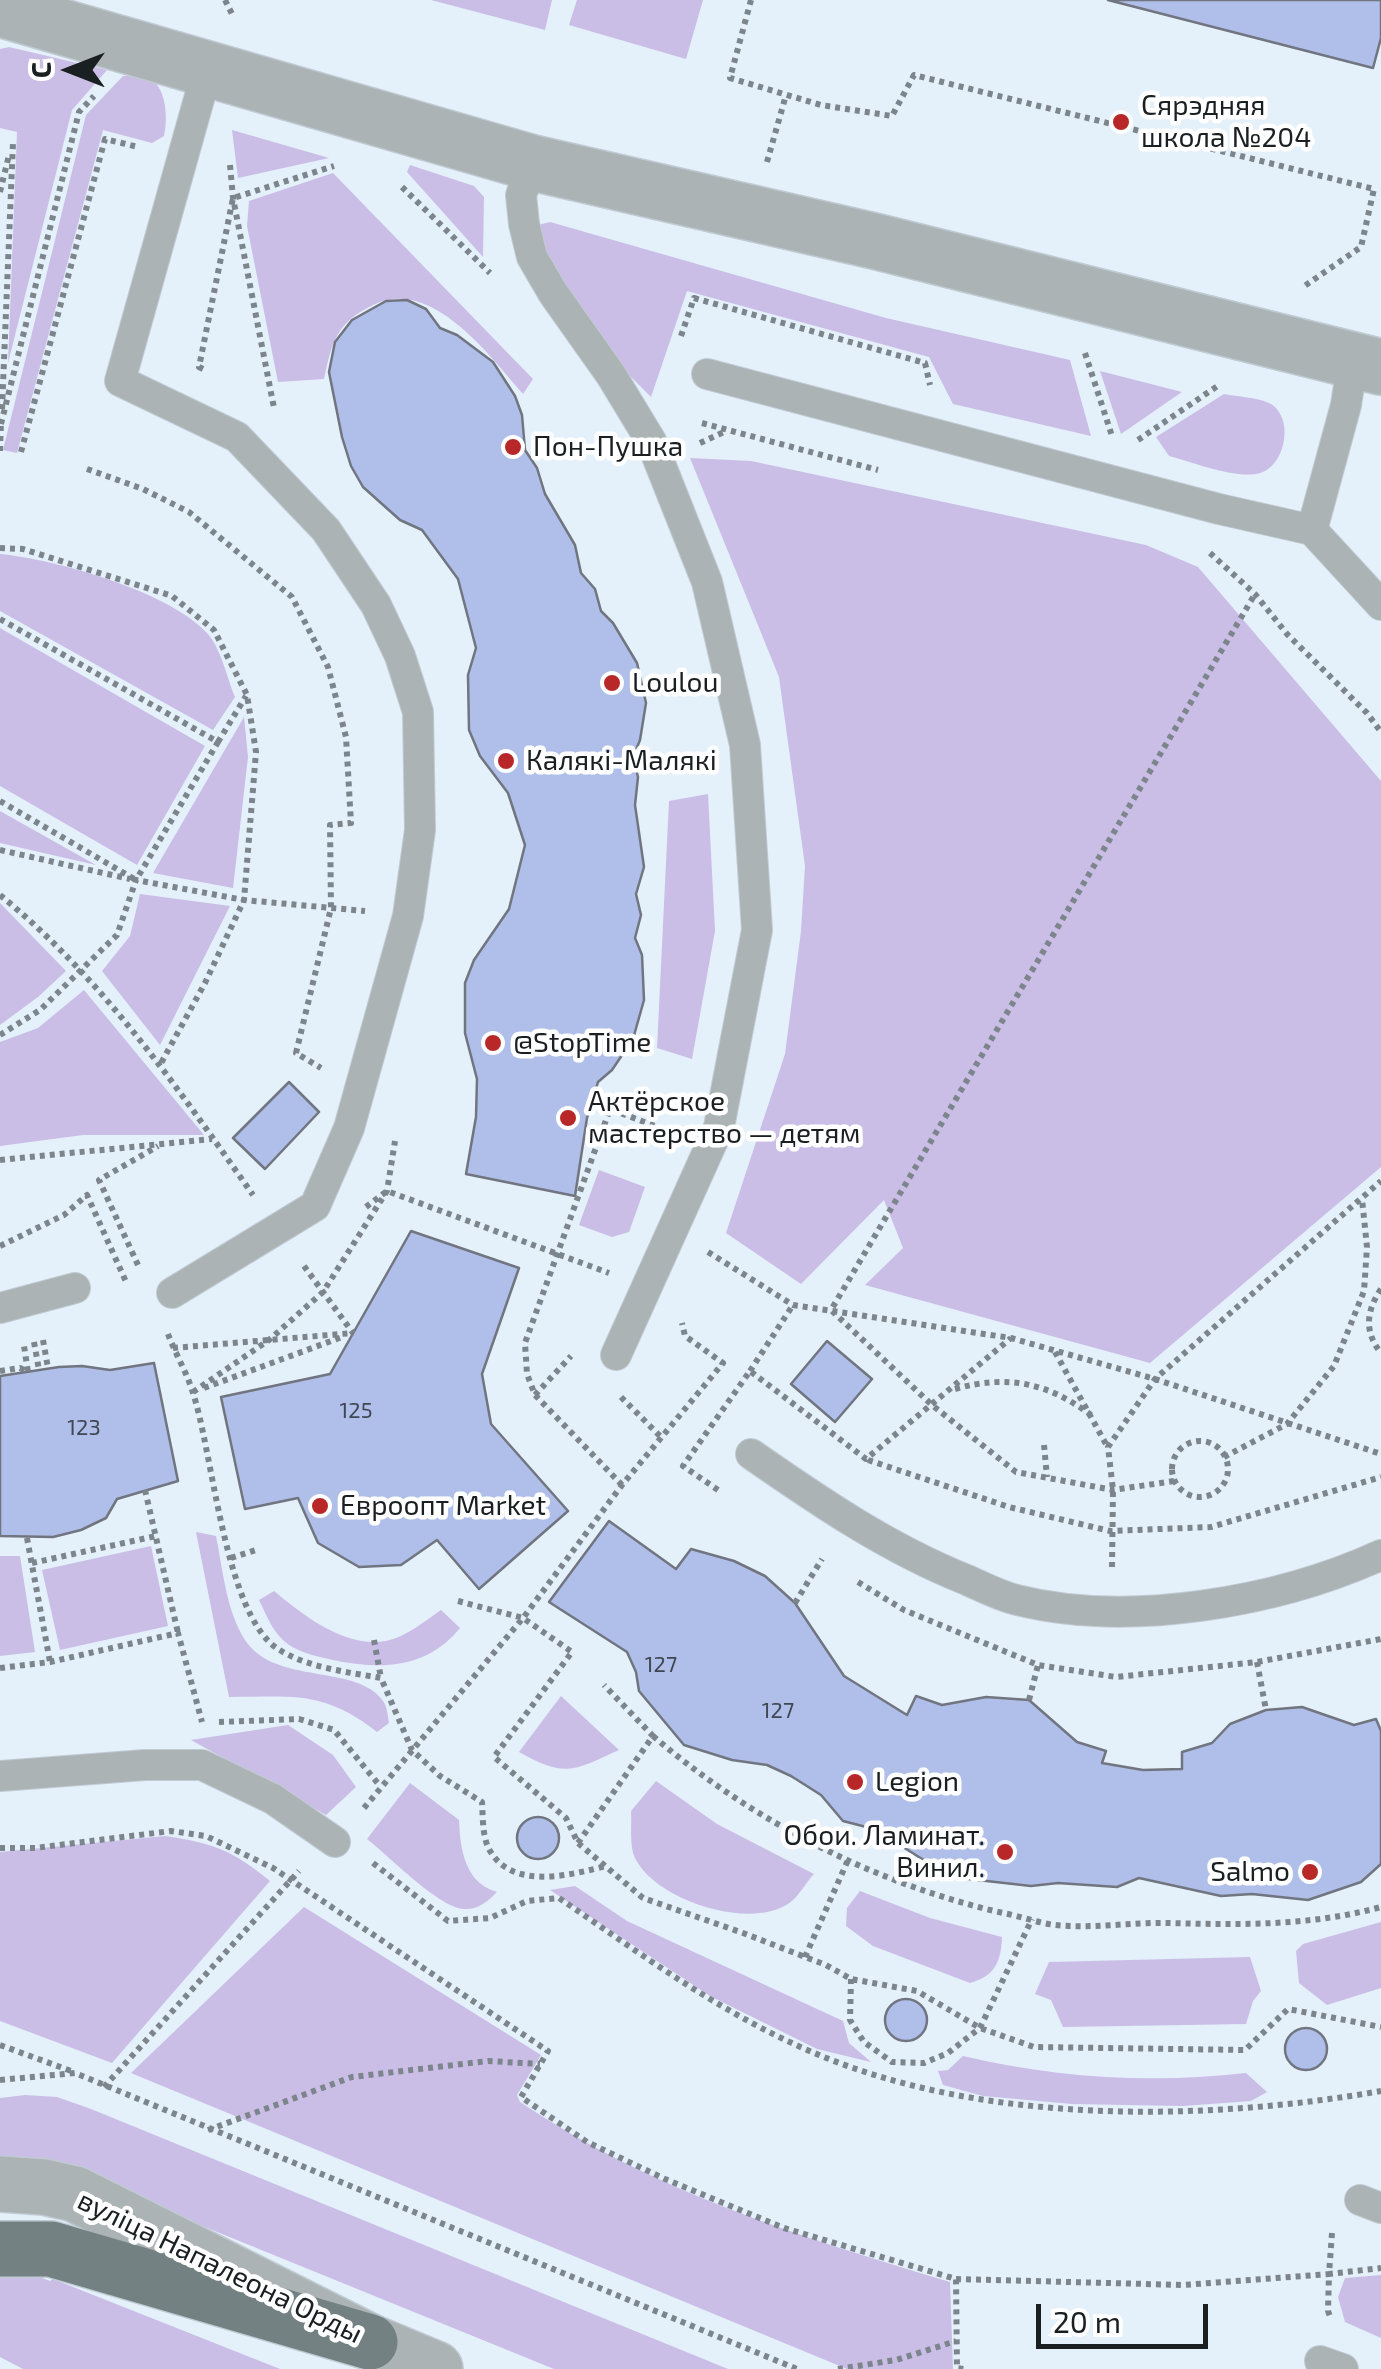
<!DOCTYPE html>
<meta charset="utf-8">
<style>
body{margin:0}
#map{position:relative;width:1381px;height:2369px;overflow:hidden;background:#e4f0fa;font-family:"Exo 2",sans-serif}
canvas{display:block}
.north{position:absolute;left:20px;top:20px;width:100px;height:100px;-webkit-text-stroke:8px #fff;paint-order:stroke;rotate:270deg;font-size:28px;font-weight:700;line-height:40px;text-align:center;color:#1a1f22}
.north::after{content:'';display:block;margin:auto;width:35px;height:45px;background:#1a1f22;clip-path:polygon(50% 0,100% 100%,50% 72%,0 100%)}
.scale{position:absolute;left:1036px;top:2304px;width:172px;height:45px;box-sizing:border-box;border:5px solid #1a1f22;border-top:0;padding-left:12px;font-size:30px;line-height:35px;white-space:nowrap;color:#1a1f22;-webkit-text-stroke:8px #fff;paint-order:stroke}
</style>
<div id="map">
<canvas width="1381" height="2369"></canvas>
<div class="north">С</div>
<div class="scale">20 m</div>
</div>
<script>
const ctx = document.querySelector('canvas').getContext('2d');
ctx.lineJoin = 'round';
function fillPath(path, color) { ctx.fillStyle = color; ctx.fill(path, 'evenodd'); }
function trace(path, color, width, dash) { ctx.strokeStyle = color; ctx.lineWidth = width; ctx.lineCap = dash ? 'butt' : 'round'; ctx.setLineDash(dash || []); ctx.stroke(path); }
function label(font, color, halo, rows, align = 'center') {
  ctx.font = font + ' "Exo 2",sans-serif'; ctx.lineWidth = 9; ctx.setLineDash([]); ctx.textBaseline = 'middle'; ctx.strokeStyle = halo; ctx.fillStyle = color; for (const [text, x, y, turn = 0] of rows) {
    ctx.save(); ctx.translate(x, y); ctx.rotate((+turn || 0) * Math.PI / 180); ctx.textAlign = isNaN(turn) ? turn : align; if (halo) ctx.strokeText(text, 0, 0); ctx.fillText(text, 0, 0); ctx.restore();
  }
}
const green = new Path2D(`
 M431,0H552L545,30Z
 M577,0H703L686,59L569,25Z
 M9,47L107,70L72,110L8,363L17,132L0,128V49Z
 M123,76C130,76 140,75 147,77C167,85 168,119 164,136L152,143L103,130L17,453L3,450L86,115Z
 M232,130L329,158L238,178Z
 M410,165L474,186L484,197L483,257L407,172Z
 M333,173L533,379L523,394C489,355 431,276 373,305C336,323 332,342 324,379L278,382L247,226L249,201Z
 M550,222L886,318L1070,360L1091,436L953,404L929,357L687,291L651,397L618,364L568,294L534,226Z
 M1100,371L1182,392L1121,434Z
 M1224,394C1238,397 1256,397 1269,403C1295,416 1286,466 1260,473C1238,480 1192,462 1169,456L1156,437Z
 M690,458L751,461L1146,545L1198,567L1381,781V1167L1150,1363L865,1285L903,1248L884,1200L801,1284L726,1233L785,1054L801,931L805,866L779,677Z
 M0,554C55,559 170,592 207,633C221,648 227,678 235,697L213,730L0,611Z
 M0,628L205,746L137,865L0,786Z
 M244,717L248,757L233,888L153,873Z
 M708,794L715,931L692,1059L657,1048L669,801Z
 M0,811L96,865L0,843Z
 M140,894L230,906L160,1045L102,971L130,936Z
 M0,903L66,971L38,997L0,1025Z
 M84,990L204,1135H83L0,1146V1042L38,1028Z
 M599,1170L645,1187L629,1232L612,1237L579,1225Z
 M196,1532L216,1536C223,1570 226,1610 245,1640C275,1686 357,1663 383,1701C387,1706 388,1717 389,1723L377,1732C323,1690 294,1697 229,1697Z
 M151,1546L168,1626L60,1650L42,1570Z
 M0,1556H20L35,1652L0,1656Z
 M274,1591C304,1616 345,1648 386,1641C406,1637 425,1621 441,1610L460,1628C427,1669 381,1670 333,1660C319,1657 301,1653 289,1645C273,1634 267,1616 259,1600Z
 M561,1696L619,1750C573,1771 565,1778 519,1752Z
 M288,1725L333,1755L356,1787L326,1815L191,1740Z
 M656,1781L717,1824L814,1874C806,1882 798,1898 788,1904C748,1930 655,1900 635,1858C629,1846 632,1825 631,1811Z
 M410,1783L459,1820C460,1849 465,1883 497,1892C487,1902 478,1910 463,1909C437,1906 389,1856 367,1839Z
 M165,1836C213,1843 232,1850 270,1881L112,2063L0,2021V1852Z
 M575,1886L627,1921L843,2021L849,2043L871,2062L817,2049L710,1996L550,1890Z
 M860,1891L930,1918L1002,1937C1001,1962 995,1976 970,1983L873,1946L846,1926L847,1908Z
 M304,1907L541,2055L517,2095L520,2102C654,2192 798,2236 950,2282L953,2369H847L131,2073Z
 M1381,1922V1988L1327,2005L1299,1983L1296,1951L1303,1944Z
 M1250,1957L1261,1991L1253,2001L1246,2024L1063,2027L1051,2000L1035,1994L1049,1962Z
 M963,2056C1056,2078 1151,2084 1246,2073L1267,2092L1251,2101L1183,2106L1072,2104L983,2096L943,2085L938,2071L948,2070Z
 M25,2095L57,2097L91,2109L728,2369H554L82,2177L0,2161V2098Z
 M0,2269L26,2272L50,2281L53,2279L280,2369H23L0,2357Z
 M1381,2275V2338L1345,2322L1338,2297L1345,2278Z`);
const building = new Path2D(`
 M1108,0H1381V38L1373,68Z
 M407,300L426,309L440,328L457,335L493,362L515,396L522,415L525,450L537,468L545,494L575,545L581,573L595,589L601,611L613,623L637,663L646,703L640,740L633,757L638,777L635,805L644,867L636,894L641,915L635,938L642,955L644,1000L633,1039L612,1070L598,1082L587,1118L575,1196L466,1174L476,1117L477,1079L465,1033V983L474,960L509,909L525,845L508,793L480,756L469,730L468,675L476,648L458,579L422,530L400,520L363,487L351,466L342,437L329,372L335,342L352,320L386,301Z
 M289,1082L319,1112L265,1169L233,1138Z
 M411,1231L519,1268L482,1374L491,1424L568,1511L479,1589L437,1540L401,1565L359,1567L318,1543L298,1498L245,1509L221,1397L330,1374Z
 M827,1341L872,1379L835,1422L791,1384Z
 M154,1363L178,1481L117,1499L106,1518L81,1530L53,1537L0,1536V1376L59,1367L82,1366L110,1370Z
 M609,1521L676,1569L691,1549L734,1561L765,1576L795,1603L844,1676L907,1715L916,1696L942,1705L986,1697L1029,1700L1077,1742L1106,1751L1102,1763L1143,1770L1182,1769V1752L1212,1743L1230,1724L1266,1710L1302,1707L1354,1725L1376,1719L1381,1731V1864L1361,1882L1308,1900L1252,1894L1221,1896L1139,1878L1117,1887L1058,1883L1031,1886L951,1877L874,1829L843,1821L821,1795L791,1776L767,1765L732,1760L684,1745L639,1691L636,1672L627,1652L549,1602Z
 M517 1838a21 21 0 1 1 42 0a21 21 0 1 1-42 0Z
 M885 2020a21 21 0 1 1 42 0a21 21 0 1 1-42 0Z
 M1285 2049a21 21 0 1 1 42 0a21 21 0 1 1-42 0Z`);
const path = new Path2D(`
 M225,0L233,16
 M751,0L730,78L821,105L892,116L914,75L1374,189L1361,247L1303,287
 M767,162L786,95
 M230,165L233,198L274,408
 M402,187L490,273
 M0,192L9,155
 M681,336L694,298L925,363L930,385
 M1085,353L1112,436
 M203,369L199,367L233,198L334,166
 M2,409L13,143
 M702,423L878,470
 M1,424L79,112L94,96
 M1138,440L1219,385
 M700,443L724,432
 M0,451L1,422
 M21,452L105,139L138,147
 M87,469L143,489L189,512L292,597L328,667L346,737L351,823L330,825L331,908L296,1053L321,1068
 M0,548L23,549L172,596L214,630L247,695L256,752L244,900L365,911
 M1210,553L1255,594L1287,634L1367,713L1381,732
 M0,619L218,742L136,880
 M218,742L246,696
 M0,801L136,880
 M0,850L130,879
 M0,895C103,979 177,1087 253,1195
 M0,1035L40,1010L117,935L136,880L244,900L205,983L160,1065
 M0,1160L212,1139
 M366,1207L387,1191L609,1273
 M0,1246L64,1215L87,1195L127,1284
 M708,1252L793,1305L1011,1338L1155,1379L1381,1454
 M138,1265L99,1180L158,1146
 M304,1266L353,1333
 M1381,1289C1366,1311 1364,1332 1381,1353
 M168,1334C175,1353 186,1371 192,1390C213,1450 224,1614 278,1649C308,1668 348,1672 381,1678L412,1750L440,1776L482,1802C483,1816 482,1836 489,1849C511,1891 571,1875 606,1866
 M43,1340L48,1368
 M34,1342L39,1370
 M173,1348L353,1333
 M1055,1352L1107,1446
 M0,1371L20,1368L28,1372L24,1346
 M750,1371L793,1305
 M204,1388L342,1337
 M955,1389C1008,1374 1048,1383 1091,1415
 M193,1392L269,1340L323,1292L387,1191L395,1141
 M535,1395L571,1356
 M621,1397L662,1438
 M1172 1469a28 28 0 1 1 56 0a28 28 0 1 1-56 0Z
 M1044,1445L1047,1477
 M1224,1457L1287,1424L1334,1366L1364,1291L1367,1247L1362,1199
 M868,1460L1009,1507L1110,1531L1211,1527L1381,1477
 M1174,1481L1113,1490L1016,1472L932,1405L831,1310L1255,594
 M622,1485L535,1395L527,1374L525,1343L610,1109L668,1131
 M145,1490L178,1633
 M718,1490L683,1466L750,1371L866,1459L1011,1338
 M27,1538L50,1662
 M231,1558L259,1549
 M32,1563L156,1536
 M1112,1567L1113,1490L1108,1447L1155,1379L1381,1181
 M858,1582L904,1610L1038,1665L1116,1677L1257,1662L1381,1639
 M458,1601L523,1618L572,1652L494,1757L566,1818L578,1843L643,1898L743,1933L826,1965L851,1979L917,1991L980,2028L1034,2047L1245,2050L1288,2009L1381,2027
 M795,1603L822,1559
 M374,1640L381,1678
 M1257,1662L1266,1710
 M0,1668L50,1662L178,1633L202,1722
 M1029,1700L1038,1665
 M219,1722L299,1719L334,1730L380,1786
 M653,1736C752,1821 875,1884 1003,1913C1020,1916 1038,1923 1055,1925C1092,1929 1132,1922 1169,1923C1241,1925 1311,1926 1381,1907
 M364,1808L523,1618L622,1485L723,1363L685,1336L682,1323
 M578,1843L653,1736L604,1685
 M0,1848H35L171,1831L206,1836L273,1868L548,2051L521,2097L587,2142L665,2179L784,2228L956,2279L957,2368L964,2369
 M373,1863L448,1921L490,1918L527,1901L559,1898C641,1954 720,2013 812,2052C981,2125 1202,2122 1381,2091
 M805,1957L848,1860
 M851,1979L850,2020L864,2042L892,2062L924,2063L948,2053L980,2028L1032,1919
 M0,2045L74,2072
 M0,2080L75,2073L797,2369
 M104,2087L299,1871
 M208,2130L352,2077L488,2061L540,2064
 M1332,2233L1329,2274L1381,2268
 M956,2279L1184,2285L1329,2274L1328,2311L1331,2319
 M838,2369L896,2360L956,2341`);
const service = new Path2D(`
 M533,163L521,195L524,224L532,257L553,293L611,375L651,441L707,582L745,745L757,930L719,1127L616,1355
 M1353,360L1346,405L1312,530L1381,605
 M707,374L1219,509L1312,530
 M172,1293L315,1206L349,1128L408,916L420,830L418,712L400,656L376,605L326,530L237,437L120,381L208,67
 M0,1308L75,1288
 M751,1454C820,1502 889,1549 967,1580C983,1587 1000,1596 1017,1600C1129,1628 1278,1602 1381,1555
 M0,1776L145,1765H202L273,1799L335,1842
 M1360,2200L1381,2208
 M1320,2361L1343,2369`);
const minor = new Path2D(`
 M0,9L533,163L874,241L1381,367`);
const tertiary = new Path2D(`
 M0,2184L44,2187L75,2194L370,2342L435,2369`);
const primary = new Path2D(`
 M0,2249H51L370,2342`);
const markers = [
 [1121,122,10,"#b82829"],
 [513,447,10,"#b82829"],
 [612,683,10,"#b82829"],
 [506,761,10,"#b82829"],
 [493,1043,10,"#b82829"],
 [568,1118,10,"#b82829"],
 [320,1506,10,"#b82829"],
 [855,1782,10,"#b82829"],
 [1005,1852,10,"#b82829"],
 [1310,1872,10,"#b82829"]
];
const numberNames = [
 ["125",356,1411],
 ["123",84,1428],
 ["127",661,1665],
 ["127",778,1711]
];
const poiNames = [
 ["Сярэдняя",1141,106],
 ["школа №204",1141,138],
 ["Пон-Пушка",533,447],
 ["Loulou",632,683],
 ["Калякі-Малякі",526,761],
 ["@StopTime",513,1043],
 ["Актёрское",588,1102],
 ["мастерство — детям",588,1134],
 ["Евроопт Market",340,1506],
 ["Legion",875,1782],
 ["Обои. Ламинат.",985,1836,"right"],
 ["Винил.",985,1868,"right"],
 ["Salmo",1290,1872,"right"]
];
const streetNames = [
 ["вуліца Напалеона Орды",220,2267,26]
];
fillPath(green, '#cabee7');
fillPath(building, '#b0bfea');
trace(building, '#717580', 2.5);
trace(service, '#c0cad3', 32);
trace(minor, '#c0cad3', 58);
trace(tertiary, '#c0cad3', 58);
trace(primary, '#c0cad3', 58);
trace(path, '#7d858c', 6, [5, 5]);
trace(service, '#abb3b4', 30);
trace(minor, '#abb3b4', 55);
trace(tertiary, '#abb3b4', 55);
trace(primary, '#748183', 55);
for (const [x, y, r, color] of markers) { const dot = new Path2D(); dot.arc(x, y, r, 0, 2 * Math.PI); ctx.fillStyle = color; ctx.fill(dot); trace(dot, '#fff', 4); }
label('22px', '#404754', null, numberNames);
label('28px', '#1a1f22', '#fff', poiNames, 'left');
label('28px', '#1a1f22', '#fff', streetNames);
</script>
